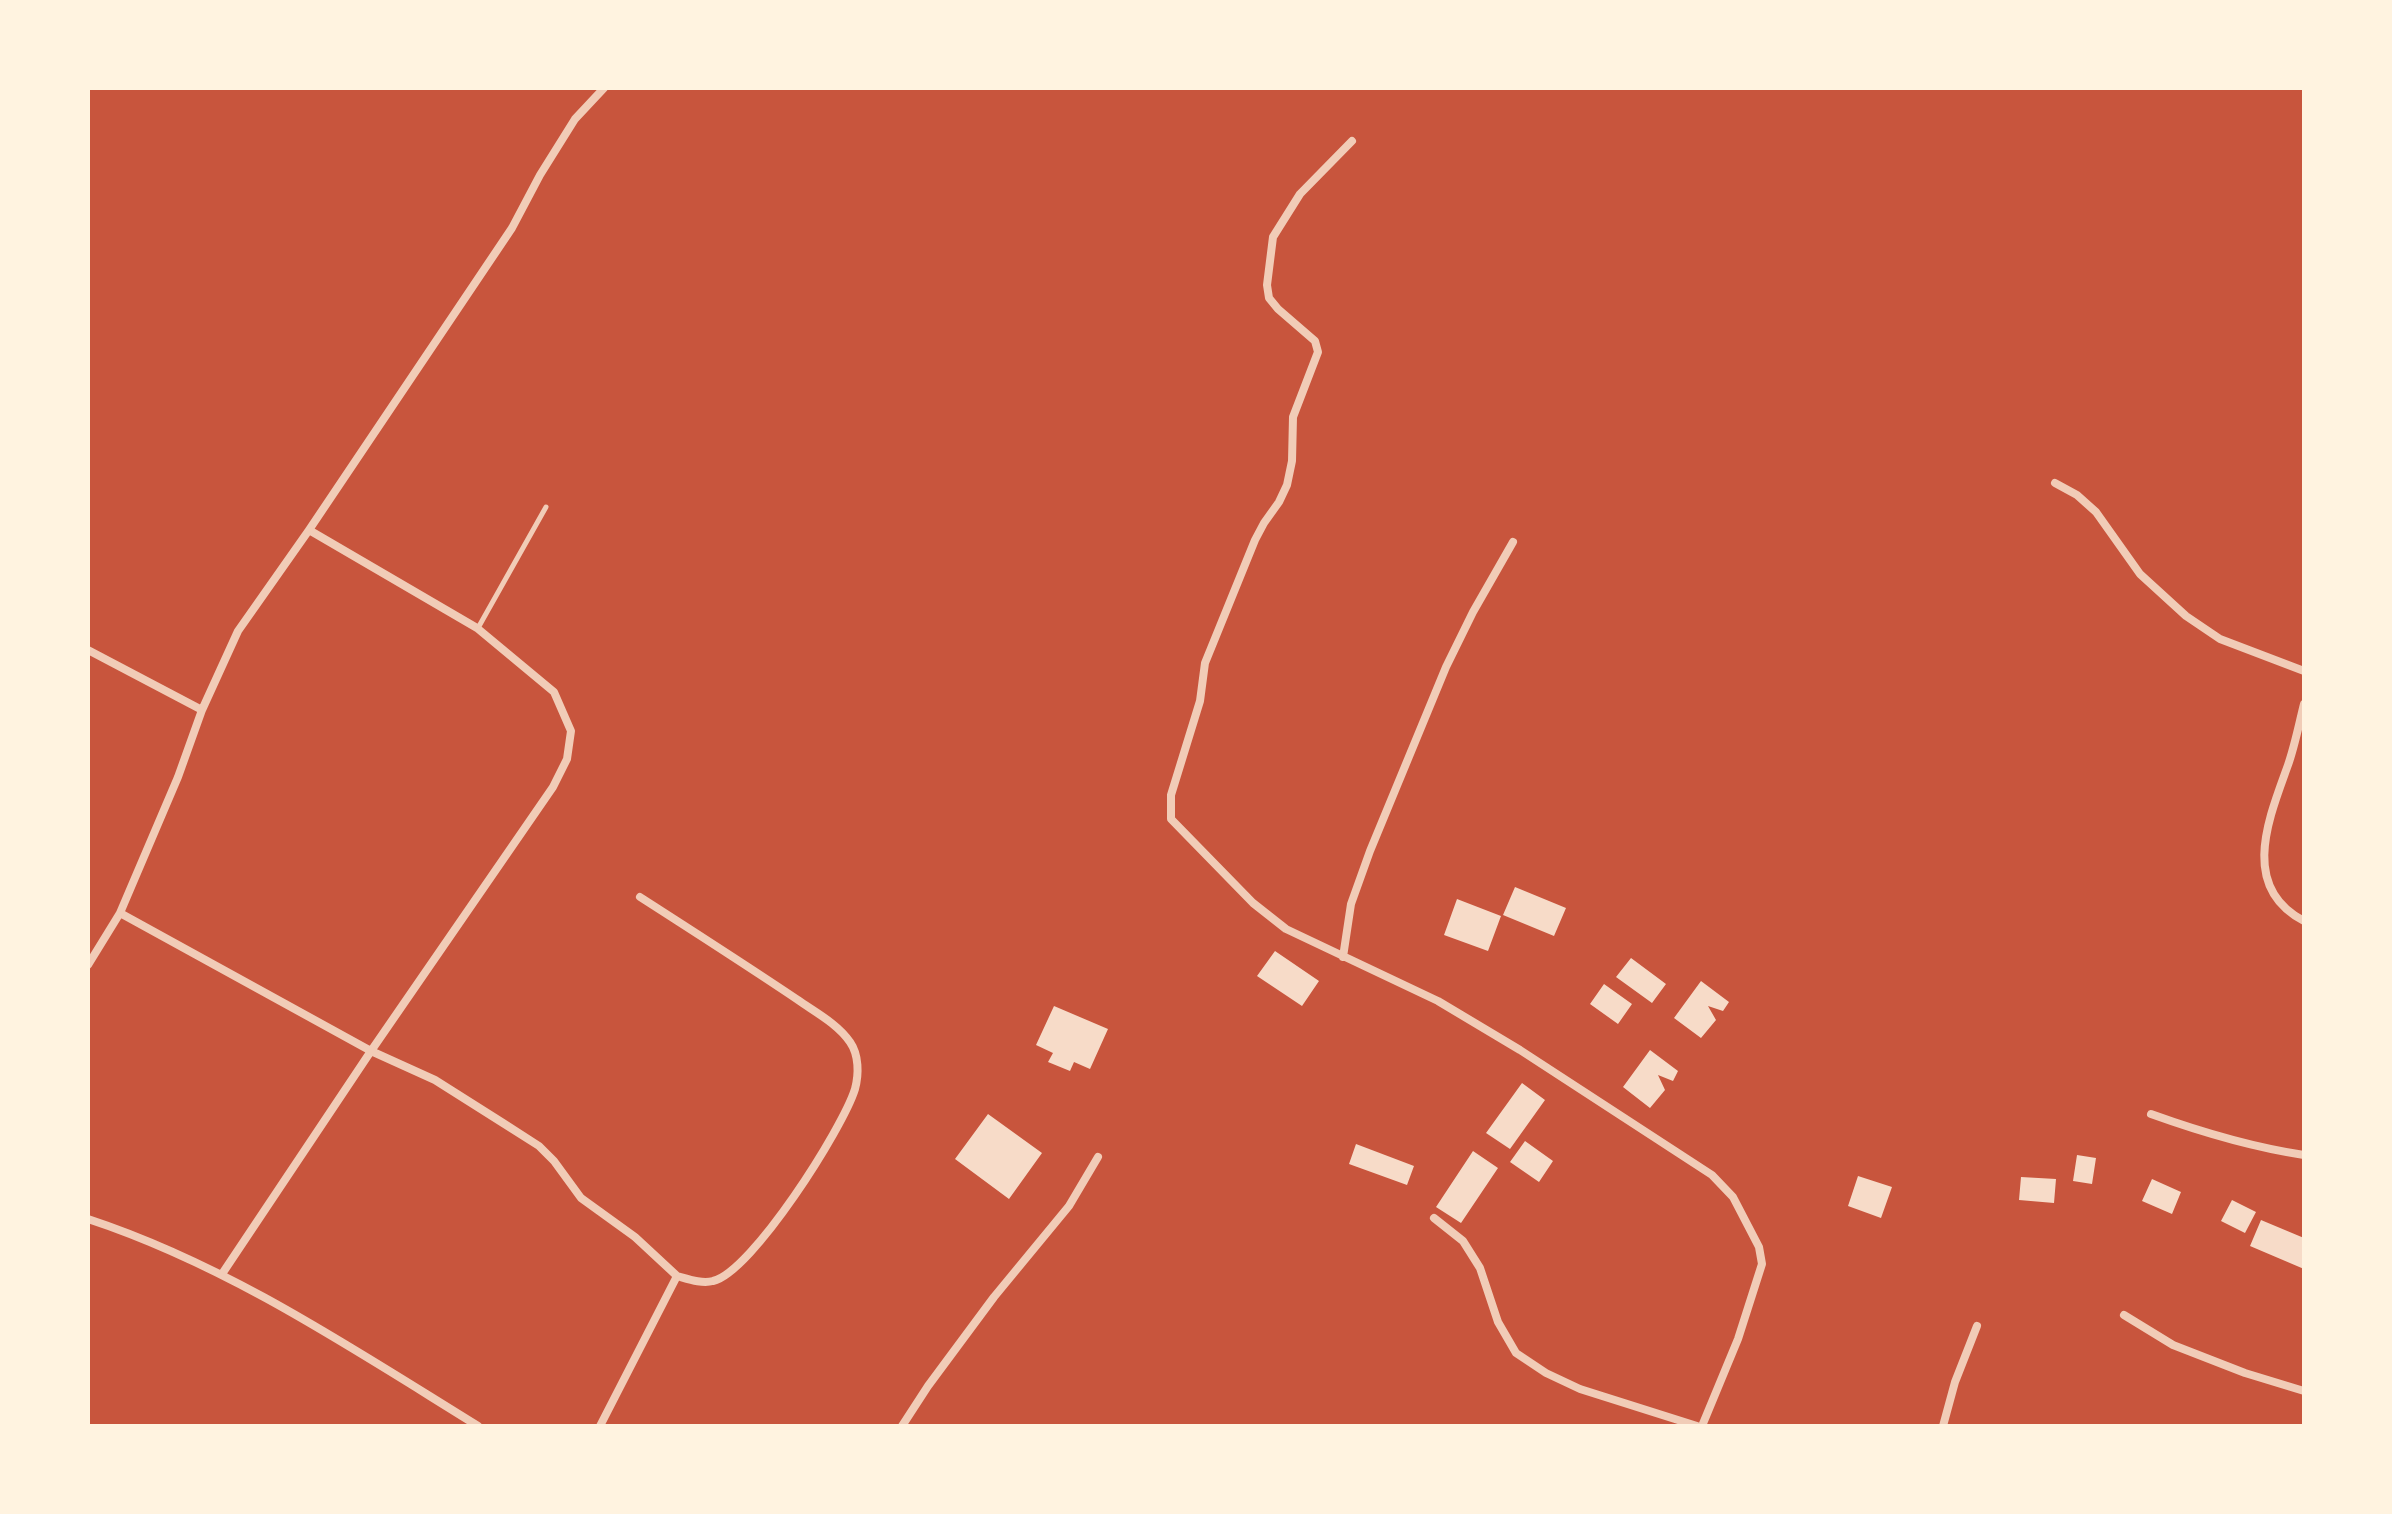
<!DOCTYPE html>
<style>
body{margin:0}
#map{position:relative;width:2392px;height:1514px;overflow:hidden;background:#c8553d;font-family:"Nunito Sans",sans-serif}
canvas{display:block}
.frame{position:absolute;inset:0;border:90px solid #fff3e0;pointer-events:none}
</style>
<div id="map">
<canvas width="2392" height="1514"></canvas>
<div class="frame"></div>
</div>
<script>
const ctx = document.querySelector('canvas').getContext('2d');
ctx.lineJoin = 'round';
function fillPath(path, color) { ctx.fillStyle = color; ctx.fill(path, 'evenodd'); }
function trace(path, color, width, dash) { ctx.strokeStyle = color; ctx.lineWidth = width; ctx.lineCap = dash ? 'butt' : 'round'; ctx.setLineDash(dash || []); ctx.stroke(path); }
const building = new Path2D(`
 M1515,887L1566,908L1554,936L1503,915Z
 M1457,899L1501,916L1488,951L1444,935Z
 M1275,951L1319,981L1302,1006L1257,976Z
 M1631,958L1666,984L1652,1003L1616,977Z
 M1701,981L1729,1002L1723,1011L1708,1006L1716,1020L1701,1038L1674,1018Z
 M1604,984L1632,1004L1618,1024L1590,1004Z
 M1054,1006L1108,1029L1090,1069L1074,1062L1070,1071L1048,1062L1053,1053L1036,1045Z
 M1650,1050L1678,1071L1673,1081L1658,1075L1665,1090L1650,1108L1623,1087Z
 M1522,1083L1545,1100L1510,1149L1486,1133Z
 M988,1114L1042,1153L1009,1199L955,1159Z
 M1525,1141L1553,1161L1539,1182L1510,1162Z
 M1356,1144L1414,1166L1407,1185L1349,1164Z
 M1473,1151L1498,1168L1461,1223L1436,1207Z
 M2077,1155L2096,1158L2092,1184L2073,1181Z
 M1858,1176L1892,1187L1881,1218L1848,1206Z
 M2021,1177L2056,1179L2054,1203L2019,1200Z
 M2152,1179L2181,1192L2172,1214L2142,1201Z
 M2232,1200L2256,1212L2245,1233L2221,1221Z
 M2261,1220L2304,1238V1269L2250,1246Z`);
const service = new Path2D(`
 M478,628L546,507`);
const minor = new Path2D(`
 M1352,141L1300,194L1273,237L1267,285L1269,298L1278,309L1315,341L1318,352L1293,417L1292,461L1287,485L1279,502L1264,523L1255,540L1205,663L1200,701L1171,795V819L1253,903L1286,929L1438,1001L1520,1050L1712,1175L1733,1197L1759,1247L1762,1264L1738,1339L1702,1426
 M2055,483L2077,495L2096,512L2140,574L2186,616L2220,639L2304,671
 M88,650L202,710
 M2304,704C2299,724 2295,745 2288,765C2269,818 2239,887 2304,921
 M640,897C693,931 746,965 798,1000C815,1012 838,1024 850,1042C859,1055 859,1074 855,1089C843,1128 752,1272 713,1281C702,1284 688,1279 677,1276
 M120,913L371,1051L435,1080L503,1123L539,1146L554,1161L581,1198L635,1237L677,1276L600,1426
 M1343,957L1351,904L1370,851L1446,667L1473,612L1513,542
 M88,965L120,913L178,777L202,710L238,631L309,530L512,228L540,175L575,119L604,88
 M2151,1114C2201,1132 2251,1147 2304,1155
 M1434,1218L1463,1241L1480,1268L1498,1322L1516,1353L1546,1373L1580,1389L1697,1426
 M88,1219C228,1265 353,1349 478,1426
 M222,1274L371,1051L553,787L567,759L571,731L554,692L477,628L309,530
 M2124,1315L2173,1345L2245,1373L2304,1391
 M902,1426L928,1386L994,1297L1069,1206L1098,1157
 M1943,1426L1955,1382L1977,1326`);
fillPath(building, '#f7dbc8');
trace(service, '#f1ccb7', 5);
trace(minor, '#f1ccb7', 8);
</script>
